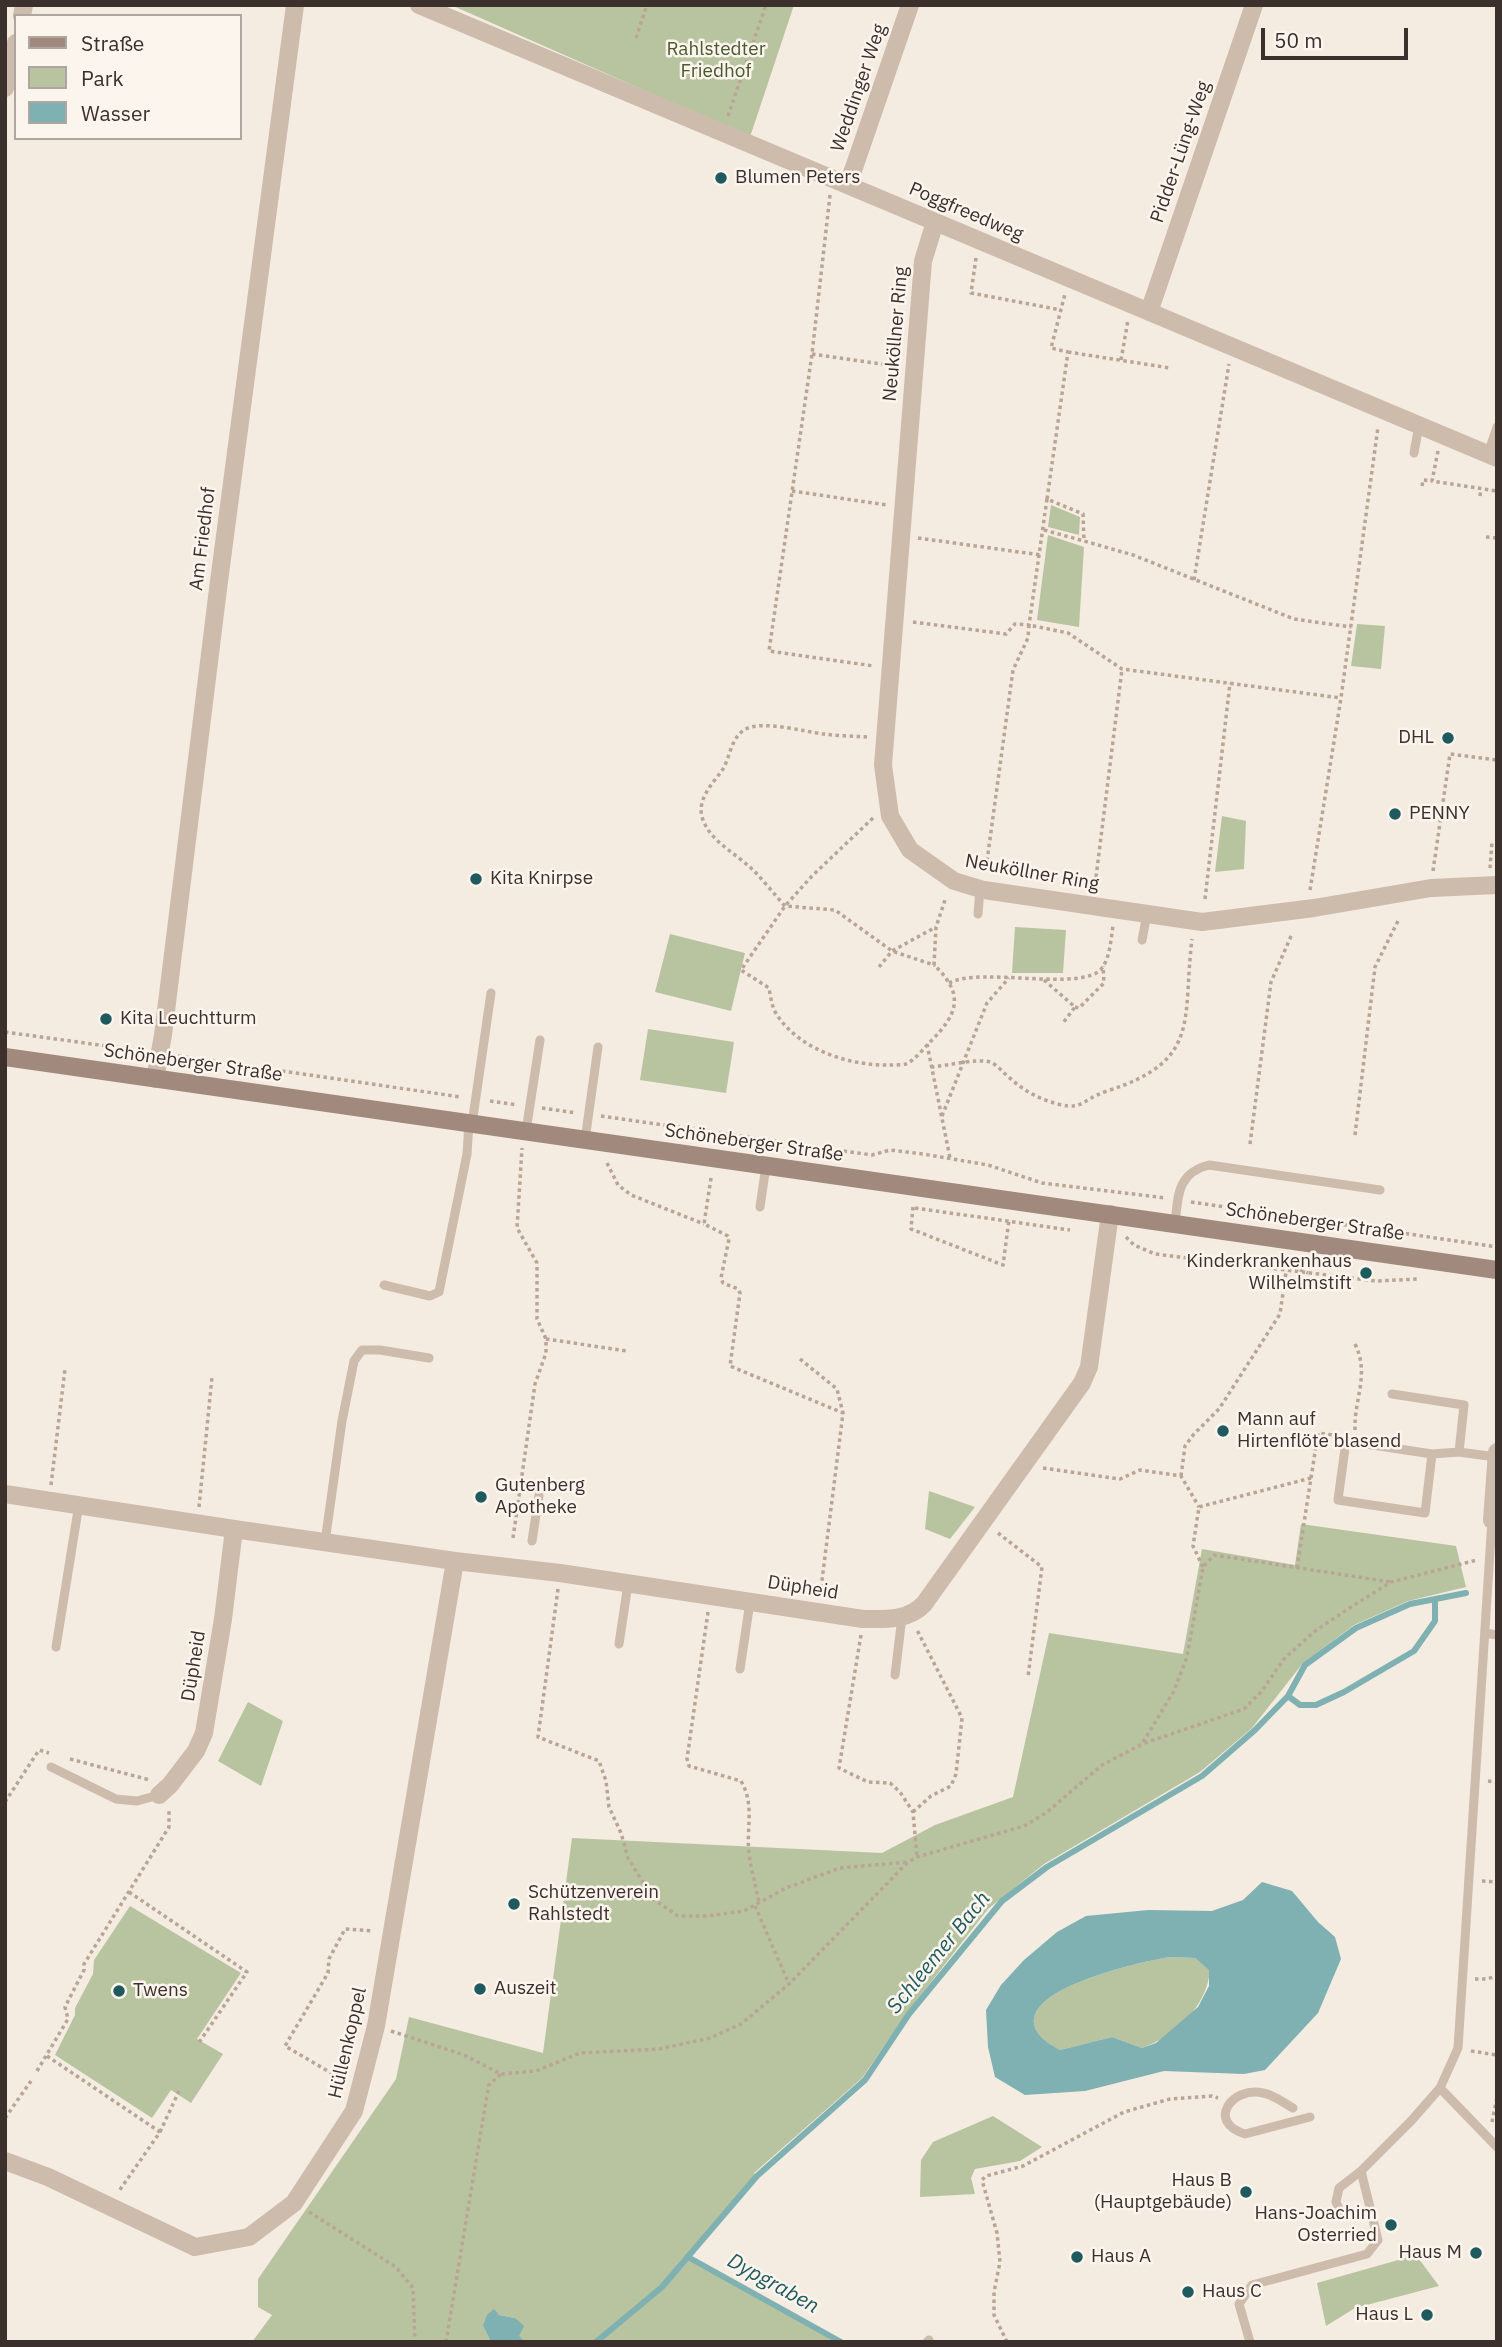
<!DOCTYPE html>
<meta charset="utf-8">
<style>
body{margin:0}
#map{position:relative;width:1502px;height:2347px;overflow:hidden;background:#f4ebe1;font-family:"IBM Plex Sans",sans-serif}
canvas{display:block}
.frame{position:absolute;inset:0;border:7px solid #3b302b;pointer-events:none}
.legend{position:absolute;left:14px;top:14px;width:228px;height:126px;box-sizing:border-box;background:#fbf5ee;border:2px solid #aea6a0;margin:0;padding:9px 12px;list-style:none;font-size:21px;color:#3b302b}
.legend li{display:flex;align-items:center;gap:14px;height:35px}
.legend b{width:35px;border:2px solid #aea6a0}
.scale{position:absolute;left:1261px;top:28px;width:147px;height:32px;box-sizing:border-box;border:4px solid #3b302b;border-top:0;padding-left:9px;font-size:21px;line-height:24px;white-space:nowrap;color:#3b302b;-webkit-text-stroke:5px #fbf5ee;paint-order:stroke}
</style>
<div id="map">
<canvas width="1502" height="2347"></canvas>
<div class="frame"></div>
<ul class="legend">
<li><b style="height:9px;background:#a18a7d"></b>Straße</li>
<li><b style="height:19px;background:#b8c4a0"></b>Park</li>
<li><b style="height:19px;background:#7fb0b2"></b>Wasser</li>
</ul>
<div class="scale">50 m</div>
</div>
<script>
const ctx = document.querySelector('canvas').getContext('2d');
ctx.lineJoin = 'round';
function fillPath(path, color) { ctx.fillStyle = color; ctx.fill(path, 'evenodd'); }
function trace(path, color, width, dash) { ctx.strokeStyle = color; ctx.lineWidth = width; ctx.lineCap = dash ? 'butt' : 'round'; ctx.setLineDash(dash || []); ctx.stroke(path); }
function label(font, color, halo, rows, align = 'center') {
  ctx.font = font + ' "IBM Plex Sans",sans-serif'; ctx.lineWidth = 5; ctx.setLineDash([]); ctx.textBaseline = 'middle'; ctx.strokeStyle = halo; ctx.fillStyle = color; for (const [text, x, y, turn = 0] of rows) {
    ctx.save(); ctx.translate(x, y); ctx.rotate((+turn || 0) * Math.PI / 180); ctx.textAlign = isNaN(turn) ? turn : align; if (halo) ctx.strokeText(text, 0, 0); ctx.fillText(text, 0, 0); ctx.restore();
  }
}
const green = new Path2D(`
 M451,5H794L750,137Z
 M1051,505L1080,517L1079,535L1048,527Z
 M1048,535L1084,547L1079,627L1037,620Z
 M1357,624L1385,626L1381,669L1351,666Z
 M1222,816L1246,821L1244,869L1215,872Z
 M1015,927L1066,930L1063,973H1012Z
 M670,934L745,953L731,1011L655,992Z
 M648,1029L734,1042L726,1093L640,1080Z
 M929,1491L975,1507L950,1539L925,1529Z
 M1301,1524L1456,1546L1466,1587L1408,1601L1354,1625L1303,1663L1252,1728L1200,1772L1044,1864L988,1909L906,2014L862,2078L754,2173L757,2177L689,2257L836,2342H526L519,2337L515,2318L499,2315L483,2326L491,2342H252L272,2315L258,2307V2279L396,2079L409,2017L543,2053L572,1838L882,1853L935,1825L1013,1797L1049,1633L1183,1654L1202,1549L1295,1565Z
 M248,1702L283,1721L261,1786L218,1761Z
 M130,1906L241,1973L197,2039L223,2054L191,2103L171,2090L152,2118L55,2055L75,2015V2008L93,1974L94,1960Z
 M1170,1957L1195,1958L1210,1970C1207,2007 1175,2036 1142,2048L1112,2037L1060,2050C1052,2045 1043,2041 1038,2033C1009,1990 1144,1961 1170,1957Z
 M993,2116L1042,2147L1020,2161L975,2169L971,2178L975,2194L920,2197L921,2160L933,2142Z
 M1416,2255L1439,2286L1355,2308L1326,2326L1317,2283Z`);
const water = new Path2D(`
 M1262,1882L1292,1891L1318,1922L1335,1937L1341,1959L1318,2013L1265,2070L1244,2074L1164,2071L1085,2091L1025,2095L995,2077L988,2047L986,2010L1001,1985L1024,1960L1057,1932L1086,1916L1148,1910L1212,1911L1243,1900ZM1170,1957L1195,1958L1209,1970V1986L1198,2007L1156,2043L1142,2048L1112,2037L1060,2050C1052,2045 1043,2041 1038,2033C1009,1990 1144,1961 1170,1957Z
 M494,2309L499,2315L515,2318L524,2326L519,2336L526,2342H491L483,2326L487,2315Z`);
const stream = new Path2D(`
 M1288,1696L1300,1705H1316L1344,1692L1414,1651L1435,1621V1599
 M688,2257L841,2342
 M596,2342L662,2287L757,2176L865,2080L909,2014L1002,1901L1047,1867L1202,1776L1255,1730L1288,1696L1305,1665L1356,1628L1410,1604L1466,1593`);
const path = new Path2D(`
 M636,38L647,5
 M728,116L766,5
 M830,195L812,354L769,651L874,666
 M976,258L971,293L1061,310
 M1068,352L1170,368
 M812,354L896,366
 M1121,360L1128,320
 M1438,451L1432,481L1497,491
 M1422,486L1423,480L1432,481
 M792,491L887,505
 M1480,496L1481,489
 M1047,499L1068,352L1051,348L1065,294
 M1044,530L1084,541
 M1486,537L1497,538
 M918,538L1041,555
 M1194,580L1229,364
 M913,622L1006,634L1015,624L1029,625L1047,499L1083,514L1084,541L1133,555L1294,619L1351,627
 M867,737C853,736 838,736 824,734C805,732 761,719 744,730C730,739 730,760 721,772C710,786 696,802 703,820C711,842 737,854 753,870C764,881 774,894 785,906L835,910L892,951L934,965L936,927L946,897
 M873,818L812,876L785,906L741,970L769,988C771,999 772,1009 779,1018C803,1051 851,1066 890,1065C894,1065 901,1065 906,1064C915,1060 923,1049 930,1042C957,1015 966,995 934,965
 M987,861L1013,670L1028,638L1029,625L1068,633L1122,669L1341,698
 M1490,868L1492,842
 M1433,871L1450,754L1497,760
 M1096,877L1122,669
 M1310,890L1341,698L1378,427
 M1205,899L1230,683
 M879,967L892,951L936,927
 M1044,980L1075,1007L1063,1023
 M949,983C980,966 1084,993 1102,968C1110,957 1111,939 1113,926
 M1075,1007L1079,1008L1104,983L1103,966
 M5,1032L143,1051
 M927,1044L950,1158
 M178,1056L461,1097
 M931,1067C946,1066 977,1058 990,1062C998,1065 1004,1074 1011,1079C1022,1089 1034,1096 1048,1101C1084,1113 1078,1101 1107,1091C1202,1061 1182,1020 1192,939
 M490,1101L517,1105
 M542,1108L576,1113
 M601,1116L872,1155L890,1150L923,1154L988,1165L1042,1183L1166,1198
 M942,1116L987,1003L1009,978
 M1355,1135L1375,967L1398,921
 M1250,1144L1271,982L1292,934
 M607,1163L618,1185L631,1195L704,1224
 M711,1178L704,1224L728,1236L729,1239L721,1278L723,1283L738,1289L740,1293L730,1366L843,1413
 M1191,1202L1497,1247
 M913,1207L911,1229L1003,1265L1009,1220
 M915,1208L1070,1230
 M1126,1237L1134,1245L1155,1254L1376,1281L1418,1279
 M1274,1259L1308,1273
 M546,1339L627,1351
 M1355,1344C1370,1375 1354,1398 1355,1430
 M800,1359L837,1389L843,1413L820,1596
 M1043,1468L1120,1479L1140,1470L1181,1476L1199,1507
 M1181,1476L1185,1446L1194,1434L1219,1409L1280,1314L1286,1272
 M51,1485L65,1369
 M199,1507L212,1377
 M998,1533L1042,1567L1028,1677
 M513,1538L535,1384L546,1353V1339L537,1319V1263L517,1228L522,1148
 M1203,1567L1193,1546L1199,1507L1311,1478
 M1297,1568L1318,1433L1333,1435
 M558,1589L538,1737L599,1761L606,1781L609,1807L621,1833L628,1858L653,1899L678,1916H707L744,1911L786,1888L840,1868L908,1862
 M708,1612L687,1759L689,1766L741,1781C755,1805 746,1828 749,1853C751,1870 756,1886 759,1903
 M861,1635L839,1768L868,1782L890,1783L900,1792L913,1812L917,1857
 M1143,1742L1174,1691L1187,1657L1203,1567L1214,1555L1391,1582
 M70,1759L150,1780
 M1488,1781L1497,1782
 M5,1802L39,1750L49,1753
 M913,1812L931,1796L951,1786L956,1774L962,1718L917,1630
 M1482,1881L1497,1882
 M129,1892L247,1972L198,2044
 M755,1906L789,1984
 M1475,1979H1487L1497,1976
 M391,2031L464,2055L501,2074L536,2071L580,2053L659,2049L710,2038L741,2024L789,1984L908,1862L917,1857L1024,1826L1046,1813L1102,1765L1142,1744L1244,1709L1261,1692L1284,1659L1315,1631L1351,1607L1391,1582L1477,1560
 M1471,2051L1497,2055
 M47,2056L160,2132L119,2191
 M37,2071L68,2019L65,2007L84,1970V1964L169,1827V1808
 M345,2081L285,2046L328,1973L329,1959L345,1929L373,1931
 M5,2118L31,2081
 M1492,2122L1497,2097
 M160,2132L179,2091
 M309,2212L396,2267L413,2288L415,2342
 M446,2342L486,2101L489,2085L501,2074
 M1007,2342L994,2315V2292L1000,2262L997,2233L982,2180L986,2176L1023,2166L1124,2112L1170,2099L1212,2096L1218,2098`);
const lane = new Path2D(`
 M1414,453L1419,425
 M1488,454L1497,427
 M978,914L980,889
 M1142,940L1147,914
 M472,1124L491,993
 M526,1131L540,1040
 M585,1140L598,1047
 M760,1207L766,1166
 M1175,1224C1178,1196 1177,1173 1209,1165L1380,1190
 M384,1285L430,1296L439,1292L467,1154L469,1123
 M1392,1394L1464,1405L1459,1452
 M1432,1454L1425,1513L1338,1500L1346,1441L1432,1454L1459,1452L1496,1457
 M532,1541L539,1495
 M325,1542L342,1421L354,1361L362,1350H380L429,1358
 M1485,1633L1497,1635
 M619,1644L628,1584
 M56,1647L79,1504
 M740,1669L750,1602
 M895,1675L902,1617
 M51,1767L116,1799L137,1801L159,1795
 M1440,2088L1497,2147
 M1293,2108C1284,2103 1274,2095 1263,2093C1232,2086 1206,2122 1245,2134L1310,2117
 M1361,2171L1339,2188L1336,2202L1340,2211L1349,2216L1372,2212
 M927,2342L929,2340
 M1250,2342L1239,2304L1252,2285L1367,2254L1378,2240L1361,2171L1411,2121L1440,2088L1458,2048L1492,1520`);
const street = new Path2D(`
 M419,5L1497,458
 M22,16L24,5
 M5,88L16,43
 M848,185L910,5
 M935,222L923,261L883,765L890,816L910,850L954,881L984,890L1202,922L1314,908L1431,888L1497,885
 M1149,312L1254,5
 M155,1079L163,1035L218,589L295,5
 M5,1494L234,1529L455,1561L560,1573L863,1619C885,1619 908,1621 924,1604L1082,1383L1089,1367L1110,1214
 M1492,1520L1497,1452
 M159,1795L170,1785L196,1751L204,1733L223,1619L234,1529
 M5,2161L48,2177L195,2247L249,2237L294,2203L354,2111L376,2026L455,1561`);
const secondary = new Path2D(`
 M5,1057L1497,1270`);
const markers = [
 [721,178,7,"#1f5a5e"],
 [1448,738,7,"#1f5a5e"],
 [1395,814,7,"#1f5a5e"],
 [476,879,7,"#1f5a5e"],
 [106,1019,7,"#1f5a5e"],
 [1366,1273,7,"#1f5a5e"],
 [1223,1431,7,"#1f5a5e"],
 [481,1497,7,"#1f5a5e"],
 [514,1904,7,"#1f5a5e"],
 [480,1989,7,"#1f5a5e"],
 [119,1991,7,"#1f5a5e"],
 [1246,2192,7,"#1f5a5e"],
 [1391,2225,7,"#1f5a5e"],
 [1476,2253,7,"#1f5a5e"],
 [1077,2257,7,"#1f5a5e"],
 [1188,2292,7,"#1f5a5e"],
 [1427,2315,7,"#1f5a5e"]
];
const parkNames = [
 ["Rahlstedter",716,50],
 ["Friedhof",716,72]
];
const streetNames = [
 ["Weddinger Weg",859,88,-71],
 ["Pidder-Lüng-Weg",1181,152,-71],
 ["Poggfreedweg",966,212,23],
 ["Neuköllner Ring",896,334,-85],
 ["Am Friedhof",203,539,-83],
 ["Neuköllner Ring",1032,873,10],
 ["Schöneberger Straße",193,1063,8],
 ["Schöneberger Straße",754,1143,8],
 ["Schöneberger Straße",1315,1222,8],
 ["Düpheid",803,1588,9],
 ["Düpheid",194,1666,-81],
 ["Hüllenkoppel",348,2043,-77]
];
const poiNames = [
 ["Blumen Peters",735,178],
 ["DHL",1434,738,"right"],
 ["PENNY",1409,814],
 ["Kita Knirpse",490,879],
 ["Kita Leuchtturm",120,1019],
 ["Kinderkrankenhaus",1352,1262,"right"],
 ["Wilhelmstift",1352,1284,"right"],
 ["Mann auf",1237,1420],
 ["Hirtenflöte blasend",1237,1442],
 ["Gutenberg",495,1486],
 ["Apotheke",495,1508],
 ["Schützenverein",528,1893],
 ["Rahlstedt",528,1915],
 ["Auszeit",494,1989],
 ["Twens",133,1991],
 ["Haus B",1232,2181,"right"],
 ["(Hauptgebäude)",1232,2203,"right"],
 ["Hans-Joachim",1377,2214,"right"],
 ["Osterried",1377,2236,"right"],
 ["Haus M",1462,2253,"right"],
 ["Haus A",1091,2257],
 ["Haus C",1202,2292],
 ["Haus L",1413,2315,"right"]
];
const waterNames = [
 ["Schleemer Bach",939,1953,-51],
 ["Dypgraben",773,2284,29]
];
fillPath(green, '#b8c4a0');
fillPath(water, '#7fb0b2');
trace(stream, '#7fb0b2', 6);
trace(path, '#b9a596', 3.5, [3.5, 3.5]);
trace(lane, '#cdbbac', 9);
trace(street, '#cdbbac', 18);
trace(secondary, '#a18a7d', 18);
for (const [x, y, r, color] of markers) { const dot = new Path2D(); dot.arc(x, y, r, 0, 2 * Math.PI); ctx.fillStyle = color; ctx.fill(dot); trace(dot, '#fbf5ee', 2.5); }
label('19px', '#4a5a2e', '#fbf5ee', parkNames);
label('19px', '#3b302b', '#fbf5ee', streetNames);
label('19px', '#3b302b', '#fbf5ee', poiNames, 'left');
label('italic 21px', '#1f5a5e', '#fbf5ee', waterNames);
</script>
